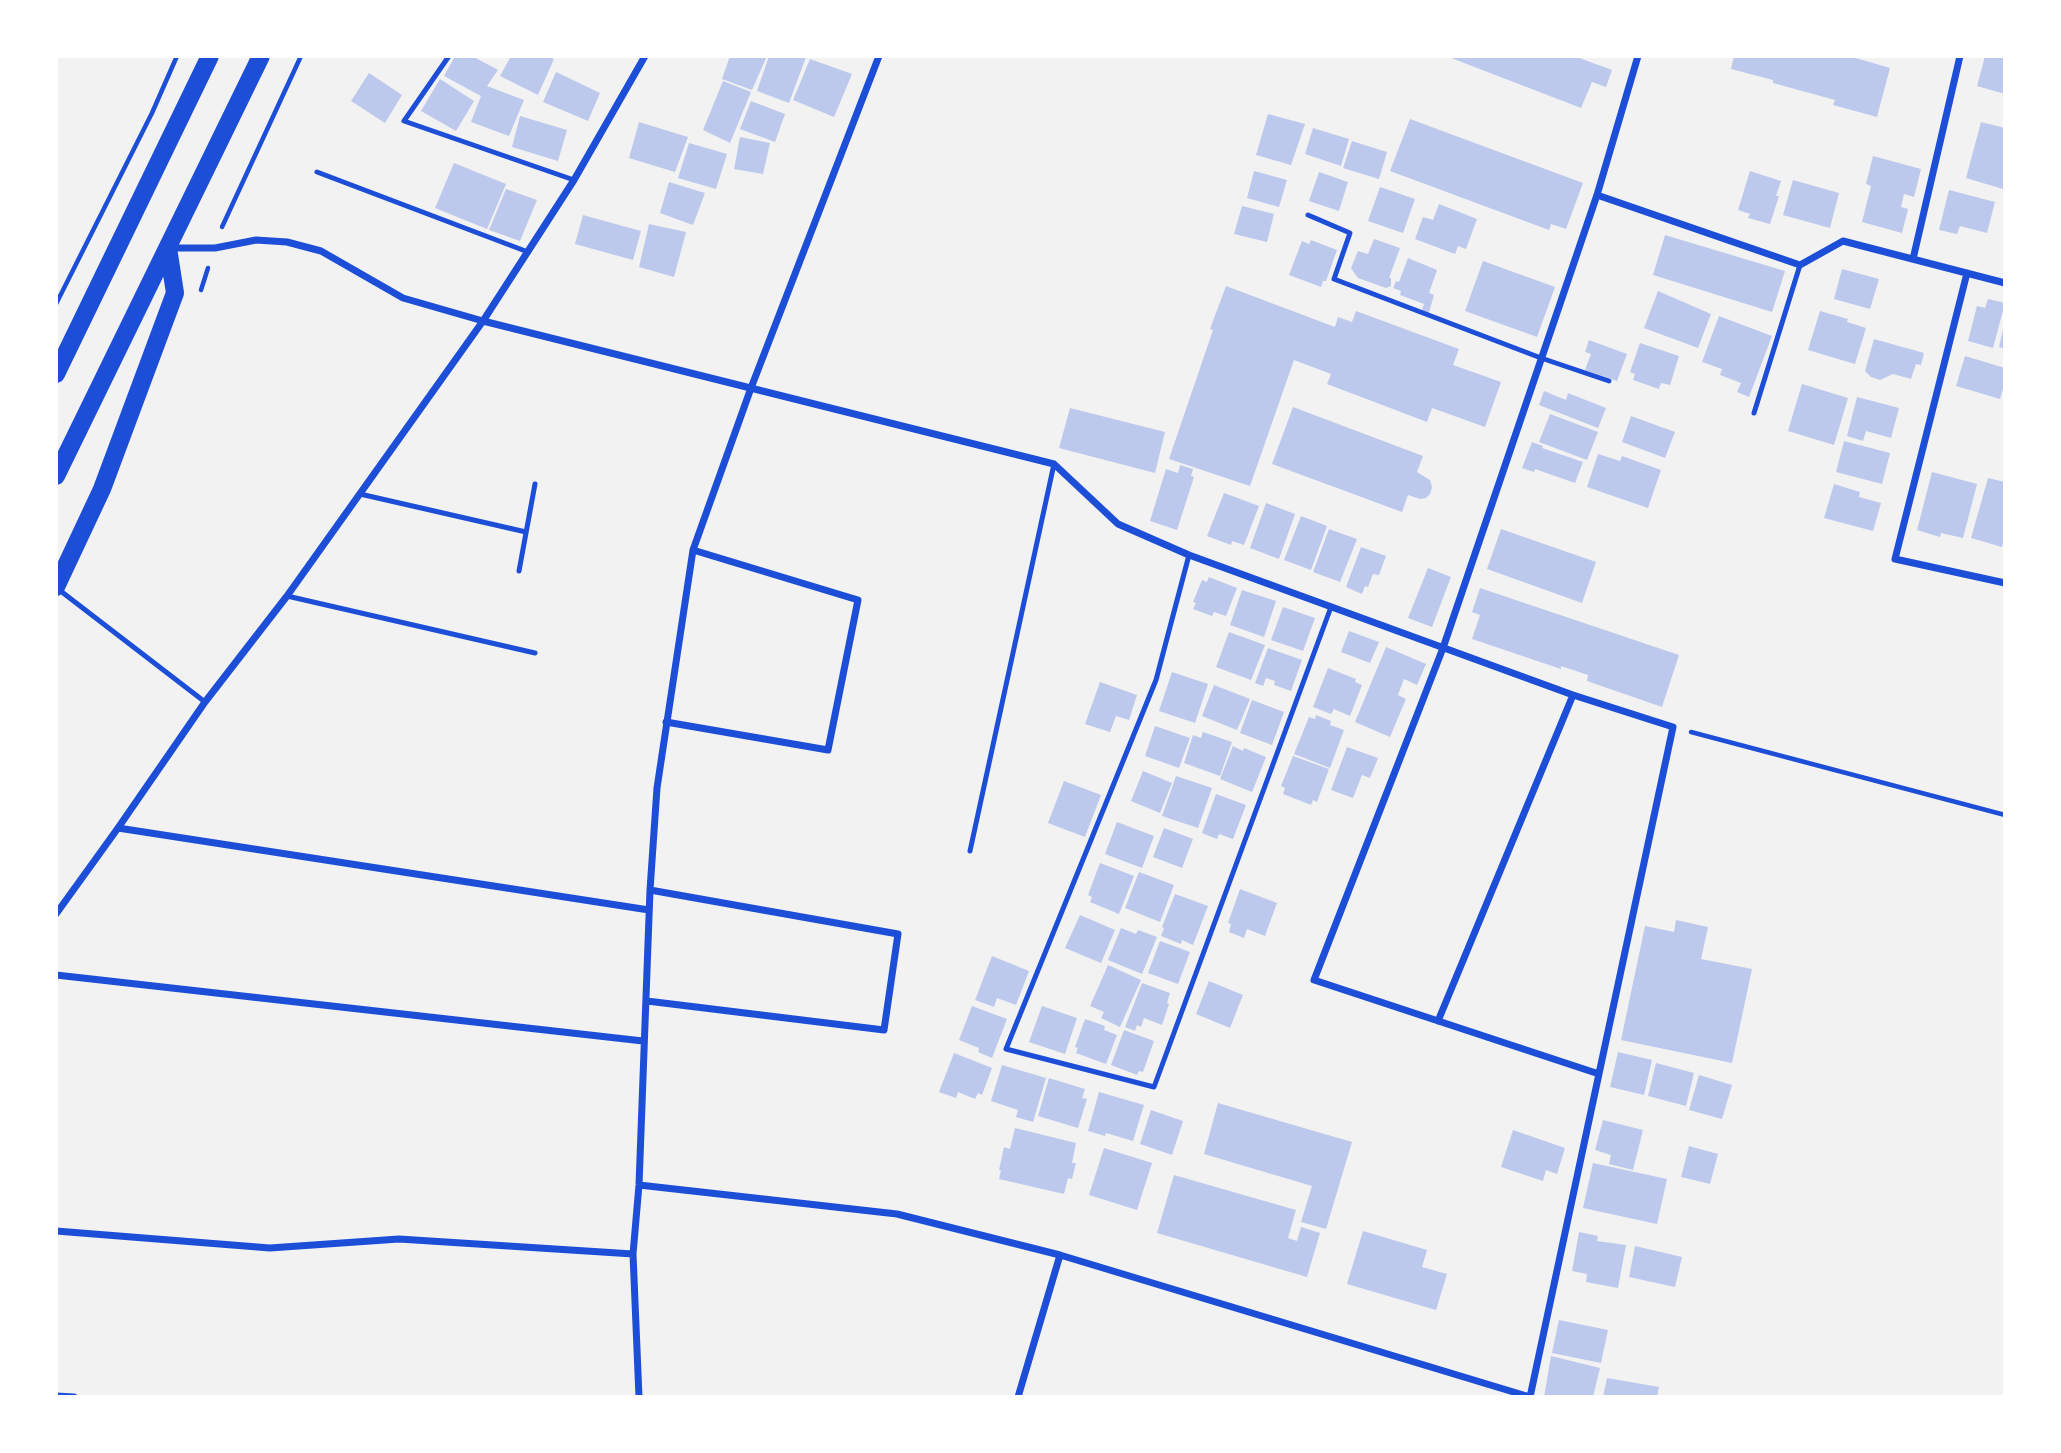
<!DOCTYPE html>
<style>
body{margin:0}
#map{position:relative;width:2061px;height:1453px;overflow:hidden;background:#f2f2f2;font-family:"Fira Sans Condensed",sans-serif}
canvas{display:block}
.frame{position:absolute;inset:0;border:58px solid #fff;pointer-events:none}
</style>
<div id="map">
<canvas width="2061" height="1453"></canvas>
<div class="frame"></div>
</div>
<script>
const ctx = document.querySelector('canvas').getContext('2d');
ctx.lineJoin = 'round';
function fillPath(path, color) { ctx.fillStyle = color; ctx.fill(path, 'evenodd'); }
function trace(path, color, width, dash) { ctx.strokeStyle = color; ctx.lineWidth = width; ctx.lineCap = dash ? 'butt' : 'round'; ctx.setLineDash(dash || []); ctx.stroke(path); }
const building = new Path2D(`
 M455,56H472L498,70L487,86L524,100L509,136L471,122L481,96L444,76Z
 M511,56H546L554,59L538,95L500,76Z
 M730,56H767L752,90L722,79Z
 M769,56L806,57L789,103L757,91Z
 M1446,56H1574L1612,70L1606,87L1592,82L1581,108Z
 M1734,56H1849L1890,68L1877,117L1833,105L1835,100L1773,83V80L1731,69Z
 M1985,56H2005V94L1977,86Z
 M810,59L852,74L834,117L793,100Z
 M556,72L600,93L588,121L543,102Z
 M369,73L402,95L385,123L351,101Z
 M440,79L474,101L456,131L421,111Z
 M723,81L751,92L730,143L703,130Z
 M751,101L785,114L775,142L740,129Z
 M1268,114L1305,124L1291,165L1256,155Z
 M520,116L567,130L558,161L512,147Z
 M1410,119L1583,183L1566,229L1551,224L1549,230L1390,171Z
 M639,122L688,137L675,172L629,158Z
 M1981,122L2005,128V183L2003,189L1966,178Z
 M1313,128L1349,139L1341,166L1305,154Z
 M740,137L770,143L763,174L734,169Z
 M1352,141L1387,152L1379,179L1343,168Z
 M689,143L727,154L716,189L678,178Z
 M1873,156L1921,169L1914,197L1904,194L1901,207L1908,209L1902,233L1862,222L1871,186L1866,184Z
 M454,163L506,184L487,229L435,208Z
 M1254,171L1287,180L1279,207L1247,198Z
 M1750,171L1781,181L1776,196H1779L1770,224L1748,218L1750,214L1738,210Z
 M1319,172L1348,182L1339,211L1309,201Z
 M1793,180L1839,193L1830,228L1783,215Z
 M669,182L705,193L693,225L660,213Z
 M1380,187L1415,199L1403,233L1368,221Z
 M506,189L537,200L520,241L489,230Z
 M1949,190L1995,202L1987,233L1960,226L1957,234L1939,230Z
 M1439,204L1477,219L1466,249L1458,246L1455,254L1415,239L1423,217L1433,220Z
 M1242,206L1274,214L1267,242L1234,234Z
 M583,215L641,231L633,260L575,244Z
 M649,224L686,232L674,277L639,267Z
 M1665,235L1785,271L1772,312L1653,275Z
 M1374,239L1400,248L1389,278H1391V286L1386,288L1358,278L1351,268L1358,251L1368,254Z
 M1311,240L1337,250L1326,281H1323L1321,287L1289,275L1302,241L1309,244Z
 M1408,258L1437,270L1429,293L1434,295L1428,316L1421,313L1424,304L1400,295L1401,291L1393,288L1396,281L1399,282Z
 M1483,261L1555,287L1537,337L1465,311Z
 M1842,269L1879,279L1870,309L1834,299Z
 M1226,286L1335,327L1338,317L1352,322L1356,311L1459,349L1453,365L1501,382L1485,427L1432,408L1427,422L1327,384L1331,374L1294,360L1250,486L1169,459L1213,330L1210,329Z
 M1658,291L1711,314L1698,348L1644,328Z
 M1988,299L2005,303L1993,348L1968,341L1977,306L1985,308Z
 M1820,311L1848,319L1847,322L1866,328L1855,364L1808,350Z
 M1719,316L1772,336L1749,397L1737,392L1741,383L1720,375L1722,369L1702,362Z
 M2004,325H2005V349L1999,347Z
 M1874,339L1924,353L1921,365L1916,364L1911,379L1893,374L1880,380L1871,377L1865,371Z
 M1589,340L1627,354L1617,381L1585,370L1591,354L1585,352Z
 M1640,343L1679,356L1670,385L1661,383L1659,389L1633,380L1635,374L1630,372Z
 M1965,356L2005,368V382L2000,399L1956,386Z
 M1802,384L1848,398L1834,445L1788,431Z
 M1544,391L1566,400L1568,393L1606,408L1598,428L1539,405Z
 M1857,397L1899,408L1891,438L1866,431L1863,441L1847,436Z
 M1293,407L1423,456L1417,472L1430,480L1432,487L1430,494L1426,498L1420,499L1408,495L1402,512L1272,464Z
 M1070,408L1165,432L1155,473L1059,448Z
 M1550,414L1598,432L1587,460L1539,442Z
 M1631,416L1675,432L1665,458L1622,442Z
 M1844,441L1890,453L1882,484L1836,472Z
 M1532,442L1543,446L1542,448L1583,462L1575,483L1535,469L1534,472L1522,468Z
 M1598,454L1620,461L1622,456L1661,470L1648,508L1587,487Z
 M1180,465L1193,469L1191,476L1194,477L1177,530L1150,521L1166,469L1178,473Z
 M1932,472L1977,484L1963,538L1941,533L1940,537L1917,530Z
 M1988,478L2005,482V535L2002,547L1971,538Z
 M1834,484L1860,492L1859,497L1881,503L1873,531L1824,518Z
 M1224,493L1259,506L1244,545L1232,541L1231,545L1207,536Z
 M1266,503L1295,514L1279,559L1250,548Z
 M1301,516L1327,526L1311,570L1284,560Z
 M1329,529L1357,539L1340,582L1313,572Z
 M1501,529L1596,562L1582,603L1487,569Z
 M1361,547L1386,556L1379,575L1373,574L1368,587L1365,586L1362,594L1346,587Z
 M1428,568L1451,577L1432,627L1408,618Z
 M1209,577L1237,588L1226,616L1214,612L1212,616L1193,609L1196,603L1193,602L1202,580L1207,582Z
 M1480,588L1679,655L1662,707L1587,681L1588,675L1561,666V669L1472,639L1480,615L1472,612Z
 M1242,590L1276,601L1264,637L1230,625Z
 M1283,607L1315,618L1303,651L1271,640Z
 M1349,631L1379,642L1370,663L1341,652Z
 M1229,632L1265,645L1251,680L1216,667Z
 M1386,647L1426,664L1417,685L1404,679L1398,695L1406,699L1390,737L1355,722Z
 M1268,648L1302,660L1291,691L1274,685L1275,681L1266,678L1263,686L1255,683Z
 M1328,668L1356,679L1355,682L1362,685L1350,716L1334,709L1331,714L1313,707Z
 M1172,672L1208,684L1195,723L1159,711Z
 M1100,682L1137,695L1129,720L1116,716L1110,732L1085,724Z
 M1214,685L1250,699L1237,730L1202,716Z
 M1252,700L1284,712L1272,745L1240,733Z
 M1316,715L1331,721L1330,725L1344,730L1330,768L1294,754L1309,717L1315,719Z
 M1155,726L1190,738L1179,768L1145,756Z
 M1203,732L1232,742L1220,776L1184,763L1193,735L1201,738Z
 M1233,746L1243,751L1244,748L1266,757L1252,792L1220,779Z
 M1347,747L1378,758L1370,778L1362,775L1353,798L1331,790Z
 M1293,756L1329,769L1317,802L1313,800L1311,805L1283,794L1285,788L1281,786Z
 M1143,771L1172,783L1160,813L1131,801Z
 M1176,776L1212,788L1198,828L1162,816Z
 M1064,781L1101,795L1085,837L1048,823Z
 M1216,794L1246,805L1233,839L1219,834L1217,839L1202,833Z
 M1117,822L1154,836L1142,868L1105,854Z
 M1164,828L1193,839L1182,868L1153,857Z
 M1100,863L1134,876L1119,914L1090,902L1092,897L1088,895Z
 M1139,872L1174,885L1160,922L1125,908Z
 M1240,889L1277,903L1265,936L1247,929L1244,938L1229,932L1231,924L1228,923Z
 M1175,894L1208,906L1193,945L1182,940L1181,944L1161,936L1164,928L1162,927Z
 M1080,915L1115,930L1101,963L1065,948Z
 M1676,920L1708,927L1701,959L1752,969L1732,1063L1621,1040L1645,926L1674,932Z
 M1121,928L1136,934L1138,930L1157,937L1142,974L1108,960Z
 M1160,941L1190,952L1178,984L1148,973Z
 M992,956L1029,971L1016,1005L997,998L994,1007L975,1000Z
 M1108,965L1141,980L1120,1027L1101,1018L1104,1012L1090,1006Z
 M1209,981L1243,995L1230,1028L1196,1014Z
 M1142,983L1170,993L1167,1003L1169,1004L1162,1025L1144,1018L1141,1027L1137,1025L1135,1031L1125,1027Z
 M972,1006L1007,1019L992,1058L978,1052L979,1048L959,1040Z
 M1042,1006L1077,1018L1065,1054L1029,1042Z
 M1085,1019L1105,1026L1104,1030L1117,1035L1106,1064L1076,1053L1078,1048L1075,1047Z
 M1124,1030L1154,1041L1143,1072L1139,1071L1137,1075L1111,1065Z
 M1618,1052L1652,1060L1644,1095L1610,1087Z
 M954,1053L992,1068L982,1095L978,1093L975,1099L958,1092L956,1098L939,1092Z
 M1656,1063L1694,1073L1686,1106L1648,1096Z
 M1002,1065L1046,1078L1033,1122L1016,1117L1018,1110L991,1101Z
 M1699,1075L1732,1085L1722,1119L1689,1110Z
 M1049,1078L1085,1089L1082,1098L1087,1099L1078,1128L1038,1116Z
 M1099,1092L1144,1105L1133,1141L1106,1133L1105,1136L1088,1131Z
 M1218,1103L1352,1142L1326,1229L1301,1222L1312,1186L1204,1154Z
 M1151,1110L1183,1121L1172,1155L1140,1144Z
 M1603,1120L1643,1130L1633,1170L1609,1164L1611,1155L1595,1150Z
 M1015,1128L1076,1143L1072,1163H1076L1072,1179L1068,1178L1064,1194L999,1179L1001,1170H999L1004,1147L1010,1149Z
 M1513,1130L1565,1148L1557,1174L1546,1170L1543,1181L1501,1167Z
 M1689,1146L1718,1154L1710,1184L1681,1177Z
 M1104,1148L1152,1163L1137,1210L1089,1195Z
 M1593,1163L1667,1179L1657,1224L1583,1208Z
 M1174,1175L1296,1210L1288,1238L1297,1241L1301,1227L1320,1233L1307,1277L1157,1233Z
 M1363,1231L1427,1250L1422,1267L1447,1274L1436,1310L1347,1284Z
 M1579,1232L1598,1236L1597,1241L1626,1245L1618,1288L1586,1282L1587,1274L1572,1271Z
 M1635,1246L1682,1257L1675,1287L1629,1277Z
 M1559,1320L1608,1330L1601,1363L1552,1353Z
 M1551,1356L1600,1368L1593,1397H1544Z
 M1607,1378L1659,1387L1657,1397H1603Z`);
const path = new Path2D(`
 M222,227L301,56
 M201,290L208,268
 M56,304L152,113L177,56
 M1691,732L2005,815`);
const service = new Path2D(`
 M449,56L404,121L574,180
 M317,172L528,252
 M1308,215L1350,233L1334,279L1541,358L1609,381
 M1754,413L1800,265
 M360,494L526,532
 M1189,555L1156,680L1006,1049L1154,1087L1331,607
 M519,571L535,484
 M58,589L205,702
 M287,596L535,653
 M970,851L1054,464`);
const minor = new Path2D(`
 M1597,195L1800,265L1843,241L2005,283
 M169,248H215L256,240L287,242L321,251L403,298L483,321L1054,464L1118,524L1189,555L1573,695L1673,727L1530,1397
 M1913,259L1960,56
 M1967,273L1895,559L2005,583
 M666,722L828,750L858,600L693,550
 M118,828L649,910
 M56,914L118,828L205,702L287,596L483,321L574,180L645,56
 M56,975L643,1041
 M647,1001L884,1030L898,934L650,890
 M1438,1021L1573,695
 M1599,1074L1314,980L1443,648L1597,195L1638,56
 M639,1185L897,1214L1060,1255L1530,1397
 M56,1231L270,1248L399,1239L633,1254
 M56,1396L74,1397
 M639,1397L633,1254L639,1185L650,890L657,788L693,550L751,388L879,56
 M1018,1397L1060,1255`);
const primary = new Path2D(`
 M56,374L210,56
 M56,476L261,56
 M56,587L102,489L175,293L168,248`);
fillPath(building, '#bdc9ec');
trace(path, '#1d4ed8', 4.5);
trace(service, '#1d4ed8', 5);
trace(minor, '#1d4ed8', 7);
trace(primary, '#1d4ed8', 18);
</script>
